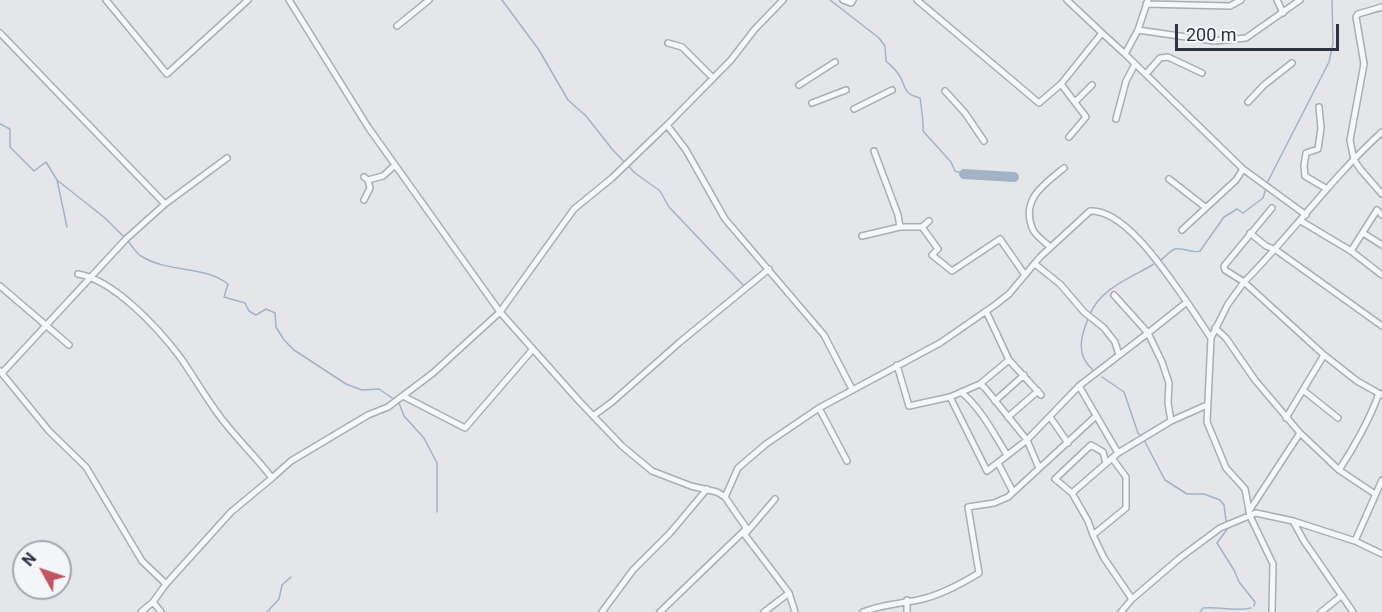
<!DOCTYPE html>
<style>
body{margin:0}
#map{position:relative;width:1382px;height:612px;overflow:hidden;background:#e4e6ea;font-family:Roboto,sans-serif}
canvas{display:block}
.north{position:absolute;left:12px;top:540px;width:60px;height:60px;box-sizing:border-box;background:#f3f5f8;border:2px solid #a4a7af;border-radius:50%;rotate:310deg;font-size:16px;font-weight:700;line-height:24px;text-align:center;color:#2d3341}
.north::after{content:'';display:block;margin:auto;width:21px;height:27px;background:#c35562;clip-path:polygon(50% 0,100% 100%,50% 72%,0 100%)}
.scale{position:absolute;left:1175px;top:24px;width:164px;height:27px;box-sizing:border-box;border:3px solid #2d3341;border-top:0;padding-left:8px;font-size:18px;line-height:21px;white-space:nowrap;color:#2d3341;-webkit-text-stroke:4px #f3f5f8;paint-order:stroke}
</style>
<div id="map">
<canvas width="1382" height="612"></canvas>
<div class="north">N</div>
<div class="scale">200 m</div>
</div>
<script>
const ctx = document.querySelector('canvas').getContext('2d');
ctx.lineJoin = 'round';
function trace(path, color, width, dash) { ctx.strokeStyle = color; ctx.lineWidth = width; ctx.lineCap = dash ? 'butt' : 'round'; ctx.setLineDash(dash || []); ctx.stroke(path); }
const stream = new Path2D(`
 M502,0L539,50L568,100L586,116L612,149L635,173L660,191L669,207L744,286
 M830,0L879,38L885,46L886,61C890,65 894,68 897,72C908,85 899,92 920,98C921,104 924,127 923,131L951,162L955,171L964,174
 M0,124L10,129V147L34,171L46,162L57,180L67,227
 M57,180L105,218L125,238
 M1267,183L1329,62L1333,43L1332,0
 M128,241C132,246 136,253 141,256C167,273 204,265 228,284L224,297L245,303L249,311L256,315L266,309L275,313L276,327L284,340L294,350L346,384L362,390L379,389L395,400
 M1159,261C1165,258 1169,251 1175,249C1184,247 1192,254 1200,251L1224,217L1237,209L1243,213L1263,198L1265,191
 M1090,314C1101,288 1131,278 1154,264
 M1088,319C1080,338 1076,356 1094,371
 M1102,377L1124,392L1138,433L1141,436
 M399,403L404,416L424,438L437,463V512
 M1144,440L1165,480L1187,494H1204L1220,500L1224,505L1226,521
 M1228,528L1217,543L1234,570L1239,582L1255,602L1254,606
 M267,612L279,599L282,585L291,577
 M1200,612L1203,608C1219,606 1234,612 1251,608`);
const river = new Path2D(`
 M964,174L1014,177`);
const street = new Path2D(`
 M106,0L167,74L248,0
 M289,0L368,127L500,312L579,401L622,446L652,471L691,486L717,492L725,497L747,529L745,535L789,593L795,612
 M843,0L851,3L853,0
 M917,0L1039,103L1061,84L1102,33L1125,54
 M1067,0L1102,33
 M1277,0L1283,13
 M1300,0L1246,38L1214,41L1138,30L1125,54L1243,169L1306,215
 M1146,4L1230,6L1241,0
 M1382,7L1358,14L1356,17L1364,64L1350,140L1354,160L1361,170L1382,194
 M397,26L429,0
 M1138,30L1148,0
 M0,33L165,204L227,158
 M668,43L682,47L713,78
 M1146,74L1160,58L1168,57L1202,73
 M1061,84L1086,117L1069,137
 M799,85L835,62
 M945,91L965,113L984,141
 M1075,102L1092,85
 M1248,102L1264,85L1292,63
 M812,103L846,90
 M1319,107L1321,128L1318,149L1306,153L1304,166L1305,176L1327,189
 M854,109L892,90
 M1116,119L1126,81L1135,64
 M667,125L686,150L725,219L824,335L852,389
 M1382,132C1331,178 1292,234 1244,282L1324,355L1357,381L1382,395
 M874,151L898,215L900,227
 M364,177L368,180L383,176L395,165
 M1169,179L1205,207
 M364,200L370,188L368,180
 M1272,208L1224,266L1225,270L1244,282L1228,304L1211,338L1207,422L1226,468L1245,489L1250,516L1273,564L1272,612
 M929,221L922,227L938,249L932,255L952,271L1000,239L1025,275
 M1301,221L1351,251L1382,275
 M1182,230L1236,180L1243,169
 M1250,233L1266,246L1276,250L1382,326
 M1363,233L1382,245
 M862,236L900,227H922
 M1050,247C1045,242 1036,236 1033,230C1020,200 1043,185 1064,168
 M1351,251L1377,210L1382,215
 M1035,264L1060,284L1084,312L1104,328L1115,342L1119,355
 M78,274C114,280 158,328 180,357C194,377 206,398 221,418C237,439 256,457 272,478
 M0,286L69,345
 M986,311L1009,360L1041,395
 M1215,328L1226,338L1255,380L1300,433L1249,511
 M897,365L909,406L950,397L987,471L1027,440L1079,386L1148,333L1114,295
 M0,371L49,431L86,467L142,561L166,584
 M2,373L126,239L165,204
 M980,384L1009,360
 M1079,386L1118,453
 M1303,390L1338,418
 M961,392C981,408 994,434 1007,455
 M403,396L465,428L533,349
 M950,397L980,384L985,388L1027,440L1039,468
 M995,401L1024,375
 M1207,405L1171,421L1168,403L1169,383L1162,362L1148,333L1187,302L1211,338
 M819,408L847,461
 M593,416L612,402L680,342L769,269
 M1008,417L1038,391
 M1050,417L1068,443
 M1286,418L1324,355
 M1300,433L1339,470L1375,494
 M998,463L1013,492
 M1106,463L1103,452L1091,445L1055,479L1072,493L1118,453L1171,421
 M1339,470C1353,449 1371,417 1379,393
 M1072,493L1088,521L1093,535L1126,508V477L1112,458
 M725,497L738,468L766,444L819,408L940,343L995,305L1009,294L1040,257L1090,211C1126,209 1168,276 1187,302
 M1293,521L1304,541L1353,612
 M746,533L775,499
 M1093,535L1104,558L1132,599
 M1355,541L1382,480
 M153,602L161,612
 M141,612L153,602L166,584L231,512L272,478L291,461L368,415L388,407L433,373L500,312L574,209L612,178L667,125L731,60L755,29L783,0
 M602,612L633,570L670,533L707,489
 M660,612L745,530
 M764,612L789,593
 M863,612C883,604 898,604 918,600C939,596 961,584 979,573L968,507L994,503L1008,497L1096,416
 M907,612V600
 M1121,612L1132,599L1181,557L1220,528L1256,513L1293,521L1355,541L1382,554
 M1321,612L1341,596`);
trace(stream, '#a2b3c7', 1.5);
trace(river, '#a2b3c7', 10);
trace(street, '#a9adb4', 8);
trace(street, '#f6f7f9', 5);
</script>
